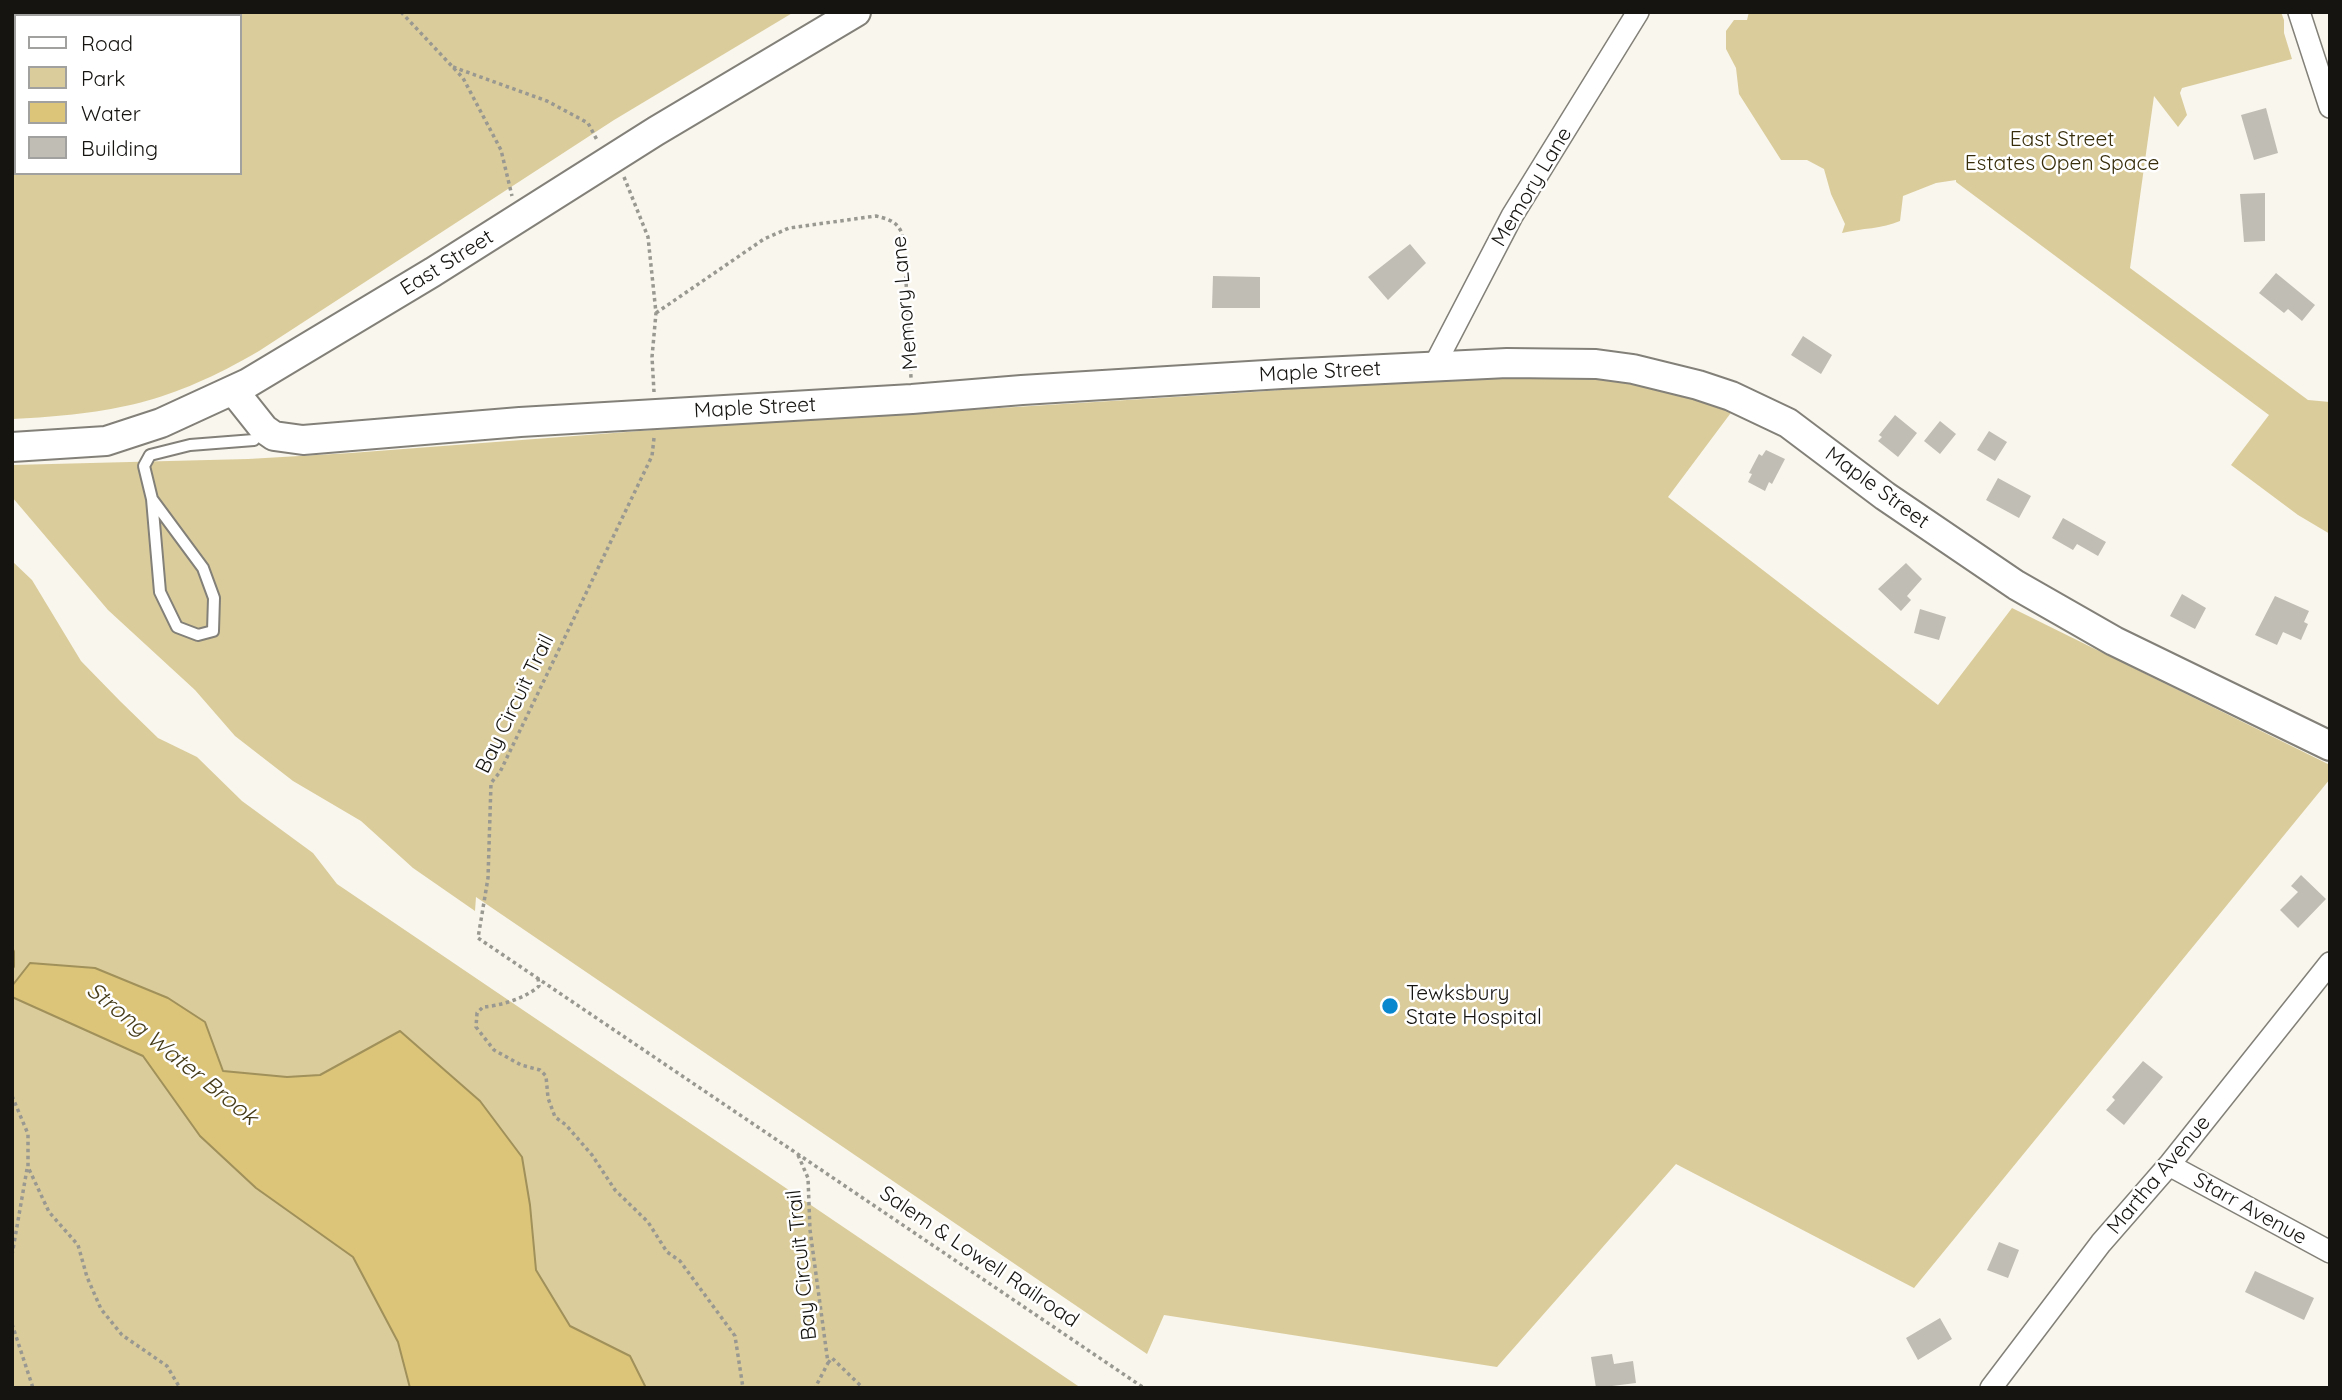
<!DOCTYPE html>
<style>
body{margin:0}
#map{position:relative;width:2342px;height:1400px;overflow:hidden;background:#f8f6ed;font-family:Quicksand,sans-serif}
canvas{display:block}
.frame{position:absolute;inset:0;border:14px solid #151411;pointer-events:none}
.legend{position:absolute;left:14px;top:14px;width:228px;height:161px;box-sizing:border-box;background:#fff;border:2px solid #a1a1a0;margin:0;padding:9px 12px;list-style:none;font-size:21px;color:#151411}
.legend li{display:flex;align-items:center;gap:14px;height:35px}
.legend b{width:35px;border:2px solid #a1a1a0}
</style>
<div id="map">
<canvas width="2342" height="1400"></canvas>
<div class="frame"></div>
<ul class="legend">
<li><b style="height:9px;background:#fff"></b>Road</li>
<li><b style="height:19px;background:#dbcc9b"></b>Park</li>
<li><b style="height:19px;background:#dcc579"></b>Water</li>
<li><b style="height:19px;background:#c0bdb5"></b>Building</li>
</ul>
</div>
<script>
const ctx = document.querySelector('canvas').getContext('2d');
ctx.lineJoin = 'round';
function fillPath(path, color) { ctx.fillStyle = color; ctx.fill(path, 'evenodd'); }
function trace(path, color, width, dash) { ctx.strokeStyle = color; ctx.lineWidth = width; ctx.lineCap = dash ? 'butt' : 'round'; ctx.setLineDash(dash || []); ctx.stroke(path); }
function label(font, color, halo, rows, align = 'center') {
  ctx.font = font + ' Quicksand,sans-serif'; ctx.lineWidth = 5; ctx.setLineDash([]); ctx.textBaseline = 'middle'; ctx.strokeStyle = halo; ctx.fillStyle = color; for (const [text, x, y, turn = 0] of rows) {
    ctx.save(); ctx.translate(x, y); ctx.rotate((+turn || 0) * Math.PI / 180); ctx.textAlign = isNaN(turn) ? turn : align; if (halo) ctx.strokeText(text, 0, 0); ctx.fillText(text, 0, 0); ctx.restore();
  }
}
const green = new Path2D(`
 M12,12H794L614,120L259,351C170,403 113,414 12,419ZM16,16H240V173H16Z
 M1749,12H2281L2284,20V33L2292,59L2182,88L2180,93L2187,115L2178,127L2154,96L2130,268L2308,400L2330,402V534L2298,515L2231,465L2269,415L1956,182V180L1936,183L1903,196L1900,221C1882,229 1862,228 1842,233L1845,224L1831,194L1824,169L1807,160H1781L1739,94L1736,68L1726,49V31L1734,20H1747Z
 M1556,373L1657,386L1733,410L1668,497L1938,705L2012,608L2330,765V779L1914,1288L1676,1164L1497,1367L1164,1315L1147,1354L476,897L475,911L413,868L361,821L293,781L235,736L195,690L108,610L12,497V465L248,459L351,453L666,429L1254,392L1482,374Z
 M12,561L32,580L81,661L120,701L158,738L197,757L242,801L313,853L337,884L1081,1388H12Z`);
const water = new Path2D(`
 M30,963L95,968L168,998L205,1022L223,1071L287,1077L320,1075L400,1031L480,1101L522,1157L530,1205L536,1270L570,1326L630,1356L646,1388H410L398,1342L353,1257L256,1188L200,1136L143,1056L12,997V986Z`);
const stream = new Path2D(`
 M12,952V966`);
const building = new Path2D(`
 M2266,108L2278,153L2254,160L2241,115Z
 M2265,193V241L2244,242L2240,194Z
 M1410,244L1426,263L1388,300L1368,277Z
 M2276,273L2315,305L2302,321L2288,309L2284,313L2259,293Z
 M1213,276L1260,277V308H1212Z
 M1803,336L1832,355L1821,374L1791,355Z
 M1895,415L1917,433L1898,457L1878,441L1882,437L1879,435Z
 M1940,421L1956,434L1940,454L1924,441Z
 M1989,431L2007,442L1995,461L1977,450Z
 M1766,450L1785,459L1772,484L1769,482L1765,491L1748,482L1752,474L1749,473L1759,454L1762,456Z
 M1998,478L2031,496L2019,518L1986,500Z
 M2063,518L2106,542L2098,556L2077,544L2073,550L2052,538Z
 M1906,563L1922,579L1907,596L1911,600L1901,611L1878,589Z
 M2182,594L2206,608L2195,629L2170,616Z
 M2275,596L2309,611L2304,622L2308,624L2301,640L2283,632L2277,645L2255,635Z
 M1920,609L1946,617L1939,640L1914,633Z
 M2301,875L2326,899L2298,928L2280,910L2298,892L2291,886Z
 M2143,1061L2163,1077L2124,1125L2106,1110L2115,1100L2112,1097Z
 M1999,1242L2019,1250L2008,1278L1987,1270Z
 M2255,1271L2314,1298L2304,1320L2245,1292Z
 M1940,1318L1952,1339L1918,1360L1906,1338Z
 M1612,1354L1614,1364L1633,1361L1636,1383L1596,1388L1591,1357Z`);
const path = new Path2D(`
 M401,12L463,78L501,150L512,196
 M453,67L547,101L588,123L597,140
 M624,177L648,237L656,313L652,357L654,392
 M656,313L764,239L789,228L876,216C893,220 901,224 904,242L911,378
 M654,438L652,456L500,772L491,783L488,878L478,938L1144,1388
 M538,978L539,986C526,998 500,1006 483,1007L477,1013L476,1027L494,1050L521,1065L540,1070L546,1076L548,1098L555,1117L566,1125L592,1155L615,1190L648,1222L667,1252L680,1261L735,1336L743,1388
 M12,1096L28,1134V1167L49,1212L78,1245L87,1277L101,1309L122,1335L167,1366L180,1388
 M798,1155L808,1178L810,1230L828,1363L815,1388
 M12,1255L27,1169
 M12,1324L33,1388
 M828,1363L832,1358L863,1388`);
const lane = new Path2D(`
 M152,499L203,568L214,598L213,631L198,635L177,627L160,592L152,499L144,466L150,455L190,445L254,440L264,429`);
const street = new Path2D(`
 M2299,12L2330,107
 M1434,366L1512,216L1638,12
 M2169,1165L2330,1252
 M1991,1388L2101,1243L2169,1165L2330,963`);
const secondary = new Path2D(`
 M233,390L264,429L274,436L303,440L520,422L912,399L1022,390L1282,374L1507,363L1596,364L1633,369L1698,385L1731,396L1788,423L1885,496L2016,585L2114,641L2330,746
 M12,447L106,441L161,423L248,383L433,272L656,131L856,12`);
const markers = [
 [1390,1006,9,"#0887ce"]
];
const parkNames = [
 ["East Street",2062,140],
 ["Estates Open Space",2062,164]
];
const streetNames = [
 ["Memory Lane",1532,187,-59],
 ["East Street",447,263,-32],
 ["Memory Lane",905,303,-95],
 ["Maple Street",1320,372,-3],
 ["Maple Street",755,408,-3],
 ["Maple Street",1877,488,36],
 ["Bay Circuit Trail",515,704,-64],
 ["Martha Avenue",2159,1175,-50],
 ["Starr Avenue",2250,1209,29],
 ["Salem & Lowell Railroad",979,1257,34],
 ["Bay Circuit Trail",802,1265,-96]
];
const poiNames = [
 ["Tewksbury",1406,994],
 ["State Hospital",1406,1018]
];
const waterNames = [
 ["Strong Water Brook",172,1054,39]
];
fillPath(green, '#dbcc9b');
fillPath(water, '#dcc579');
trace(water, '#a0905a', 2);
trace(stream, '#a0905a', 6);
fillPath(building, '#c0bdb5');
trace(lane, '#828078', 14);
trace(street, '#828078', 24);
trace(secondary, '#828078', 32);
trace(path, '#999891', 3.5, [3.5, 3.5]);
trace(lane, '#fff', 10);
trace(street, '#fff', 21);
trace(secondary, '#fff', 28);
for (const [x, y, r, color] of markers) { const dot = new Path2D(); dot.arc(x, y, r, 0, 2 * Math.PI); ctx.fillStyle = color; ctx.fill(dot); trace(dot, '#fff', 2.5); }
label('21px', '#372d0b', '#fff', parkNames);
label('21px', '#151411', '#fff', streetNames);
label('21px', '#151411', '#fff', poiNames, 'left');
label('italic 23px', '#473d1b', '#fff', waterNames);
</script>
